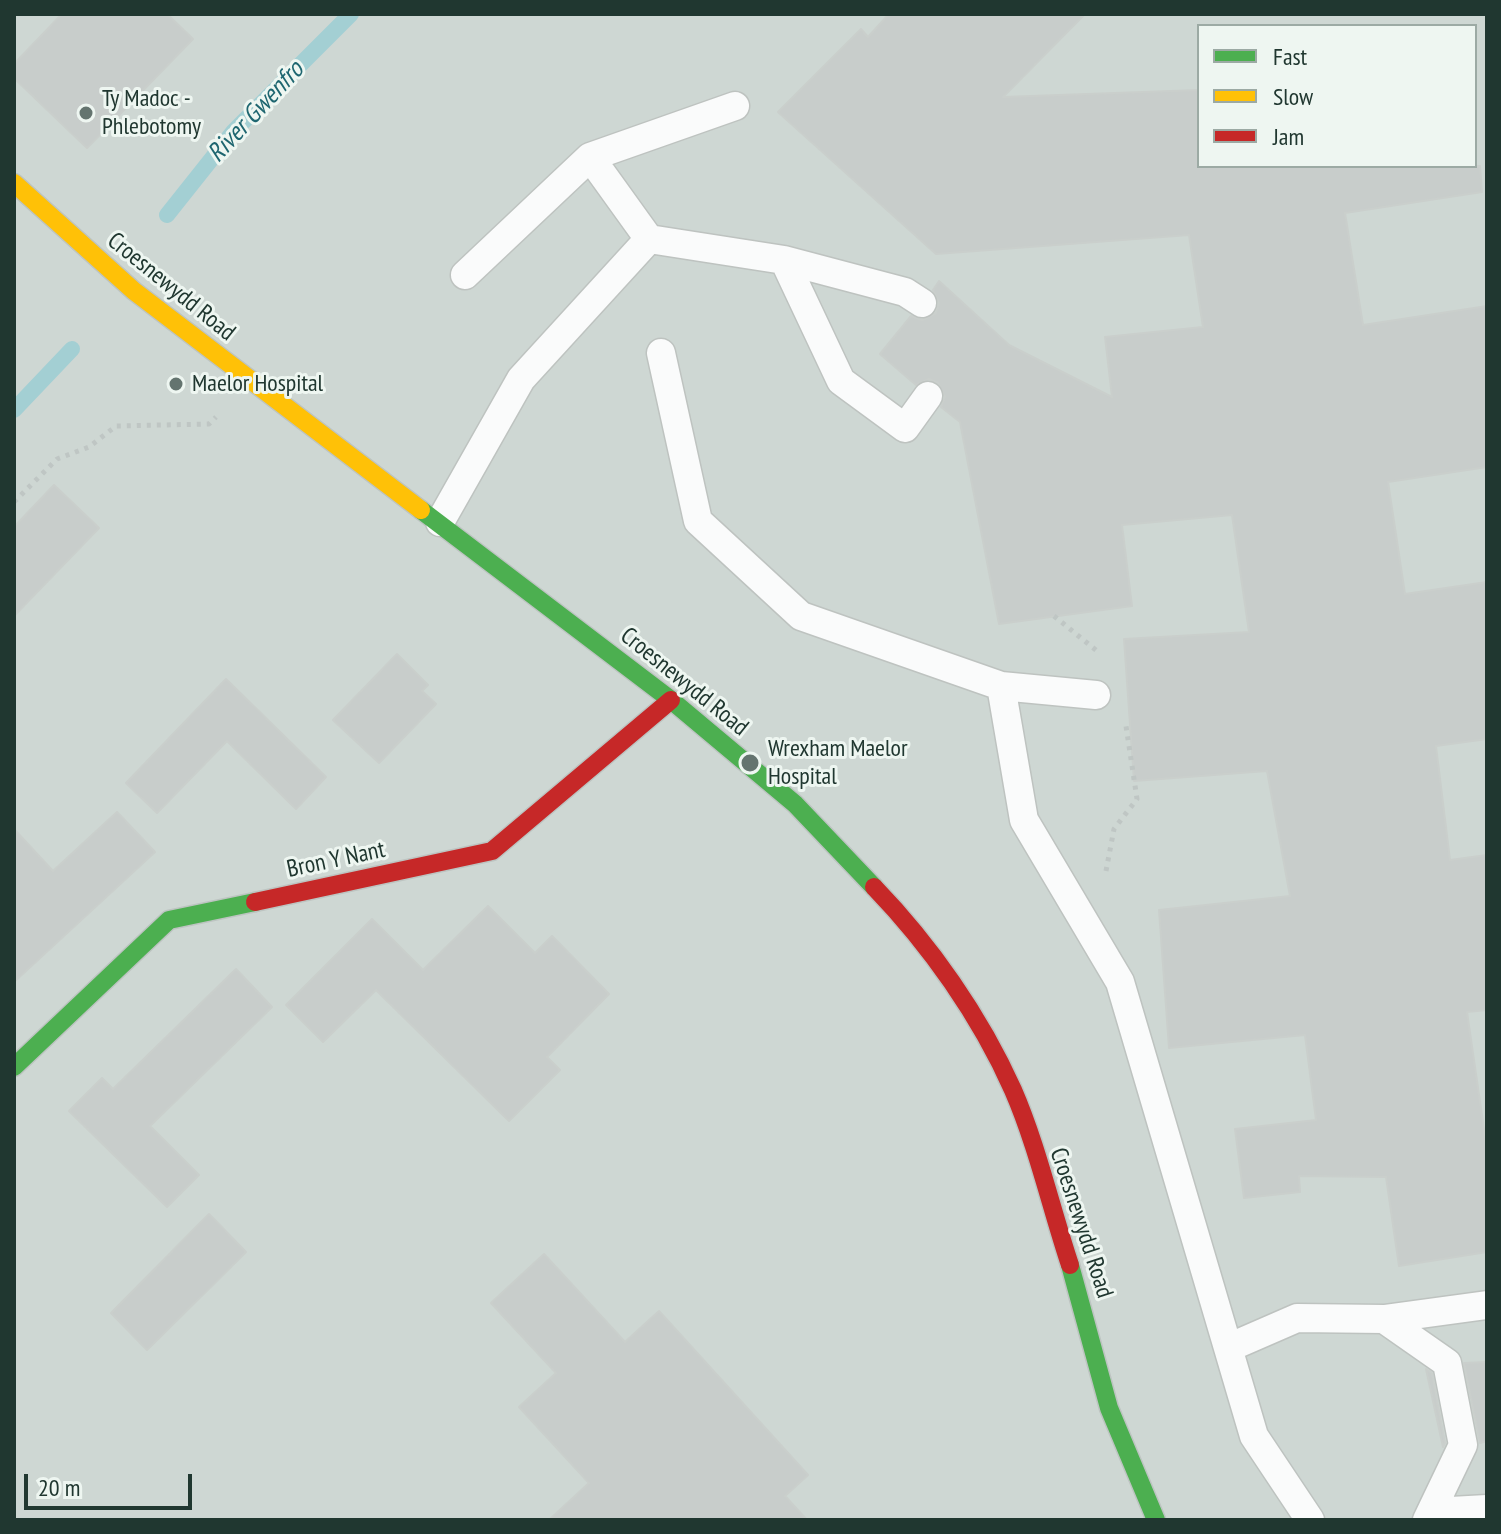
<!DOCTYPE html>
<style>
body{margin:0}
#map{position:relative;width:1501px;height:1534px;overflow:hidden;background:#e1e6e3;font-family:"PT Sans Narrow",sans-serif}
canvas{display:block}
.frame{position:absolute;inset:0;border:16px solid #203730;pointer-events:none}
.legend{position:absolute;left:1197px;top:24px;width:280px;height:144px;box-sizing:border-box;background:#eef6f1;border:2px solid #9caaa4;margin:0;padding:10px 14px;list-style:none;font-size:24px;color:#203730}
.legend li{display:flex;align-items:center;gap:16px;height:40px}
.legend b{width:40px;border:2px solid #9caaa4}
.scale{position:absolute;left:24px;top:1474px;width:168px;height:36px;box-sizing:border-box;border:4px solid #203730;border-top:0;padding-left:10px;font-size:24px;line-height:28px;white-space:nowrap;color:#203730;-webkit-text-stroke:6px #eef6f1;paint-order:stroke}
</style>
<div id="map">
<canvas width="1501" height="1534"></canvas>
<div class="frame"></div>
<ul class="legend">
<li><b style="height:10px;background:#4caf50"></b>Fast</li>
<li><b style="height:10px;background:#ffc107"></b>Slow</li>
<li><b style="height:10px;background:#c62828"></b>Jam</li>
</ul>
<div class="scale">20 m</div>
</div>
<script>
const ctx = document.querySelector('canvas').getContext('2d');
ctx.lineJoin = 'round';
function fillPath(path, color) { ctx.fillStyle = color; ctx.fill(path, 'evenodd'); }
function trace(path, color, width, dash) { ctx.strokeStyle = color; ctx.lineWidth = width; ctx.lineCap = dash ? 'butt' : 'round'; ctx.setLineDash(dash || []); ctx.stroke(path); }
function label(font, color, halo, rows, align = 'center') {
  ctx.font = font + ' "PT Sans Narrow",sans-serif'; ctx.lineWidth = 6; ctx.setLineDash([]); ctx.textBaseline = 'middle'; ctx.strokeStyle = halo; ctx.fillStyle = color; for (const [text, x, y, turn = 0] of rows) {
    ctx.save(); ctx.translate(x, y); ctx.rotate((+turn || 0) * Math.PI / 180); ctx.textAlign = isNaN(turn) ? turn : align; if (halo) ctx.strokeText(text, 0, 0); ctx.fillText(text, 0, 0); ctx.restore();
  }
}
const built = new Path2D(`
 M14,14H1487V1520H14ZM1199,26H1475V166H1199Z`);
const stream = new Path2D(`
 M167,215L233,132L351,14
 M14,410L72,349`);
const building = new Path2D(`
 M62,14H167L193,39L87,148L14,78V64Z
 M889,14H1085L1003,97L1199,90V166H1480L1482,192L1345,213L1363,325L1487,306V467L1388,482L1405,594L1487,582V739L1436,746L1450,860L1487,855V1010L1467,1012L1487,1150V1252L1399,1266L1386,1177L1299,1176L1300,1192L1244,1198L1235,1129L1316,1120L1305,1035L1169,1048L1159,910L1290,896L1267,771L1134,781L1124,639L1249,632L1232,515L1122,525L1132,606L999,624L960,422L941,407L945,397L938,383L929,379L916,385L880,354L911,316L922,320L936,313L939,303L933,290L939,281L1009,345L1112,397L1105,337L1203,327L1189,235L936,254L778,112L861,29L868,37Z
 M54,485L99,528L14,616V527Z
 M397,654L428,685L422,691L436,704L379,763L333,720Z
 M226,679L326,777L296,809L227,741L157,813L126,783Z
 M117,812L155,852L14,982V829L53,871Z
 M488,906L535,953L552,936L609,994L547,1057L560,1070L509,1121L376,990L323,1042L286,1005L372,919L423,970Z
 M236,969L272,1007L150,1126L199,1175L167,1207L69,1111L102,1078L113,1089Z
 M209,1214L246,1252L147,1350L111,1313Z
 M544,1254L625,1342L659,1311L808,1475L785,1496L807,1520H549L589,1483L519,1407L556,1373L491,1303Z
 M1487,1362V1441L1480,1443L1464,1363Z
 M1426,1369L1432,1373L1445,1443L1443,1447Z`);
const path = new Path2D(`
 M14,502L57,459L89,447L116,426L209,424L216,417
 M1054,616L1097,651
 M1106,871L1114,829L1137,799L1126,726`);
const lane = new Path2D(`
 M590,157L649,239
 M784,260L841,381L905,428L928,396
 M465,275L590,157L735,106
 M661,353L698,521L801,616L1001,686L1096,695
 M440,522L521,379L649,239L784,260L905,292L922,303
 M1001,686L1024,820L1120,982L1254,1436L1310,1520
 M1384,1319L1487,1305
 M1228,1348L1297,1318L1384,1319L1447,1363L1463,1445L1427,1520
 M1433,1512L1487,1509`);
const fast = new Path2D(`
 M421,510L671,700L795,804L874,887
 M14,1067L169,920L255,902
 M1070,1265L1109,1408L1156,1520`);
const slow = new Path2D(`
 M14,183L134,291L421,510`);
const jam = new Path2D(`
 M874,887C930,945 980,1016 1013,1090C1037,1145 1051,1208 1070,1265
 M255,902L492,851L671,700`);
const markers = [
 [86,113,8,"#64746f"],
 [176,384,8,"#64746f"],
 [750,763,10,"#64746f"]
];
const poiNames = [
 ["Ty Madoc -",102,99],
 ["Phlebotomy",102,127],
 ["Maelor Hospital",192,384],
 ["Wrexham Maelor",768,749],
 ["Hospital",768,777]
];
const streetNames = [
 ["Croesnewydd Road",171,287,39],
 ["Croesnewydd Road",684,682,39],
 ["Bron Y Nant",336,860,-12],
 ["Croesnewydd Road",1081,1223,72]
];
const waterNames = [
 ["River Gwenfro",256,112,-47]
];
fillPath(built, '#ced7d3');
trace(stream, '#a3cfd3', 16);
fillPath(building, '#c8cdcb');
trace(building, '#cacfcc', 2);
trace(lane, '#bec3c0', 31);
trace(fast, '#bdc4c1', 21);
trace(slow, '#bdc4c1', 21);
trace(jam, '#bdc4c1', 21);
trace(path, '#bfc6c4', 5, [4, 6]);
trace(lane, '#fafbfb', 28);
trace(fast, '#4caf50', 18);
trace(slow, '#ffc107', 18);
trace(jam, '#c62828', 18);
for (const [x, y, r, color] of markers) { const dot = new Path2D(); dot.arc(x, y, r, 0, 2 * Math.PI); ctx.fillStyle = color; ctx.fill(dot); trace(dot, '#eef6f1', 3); }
label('24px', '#203730', '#eef6f1', poiNames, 'left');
label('24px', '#203730', '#eef6f1', streetNames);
label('italic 26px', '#1e6670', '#eef6f1', waterNames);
</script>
